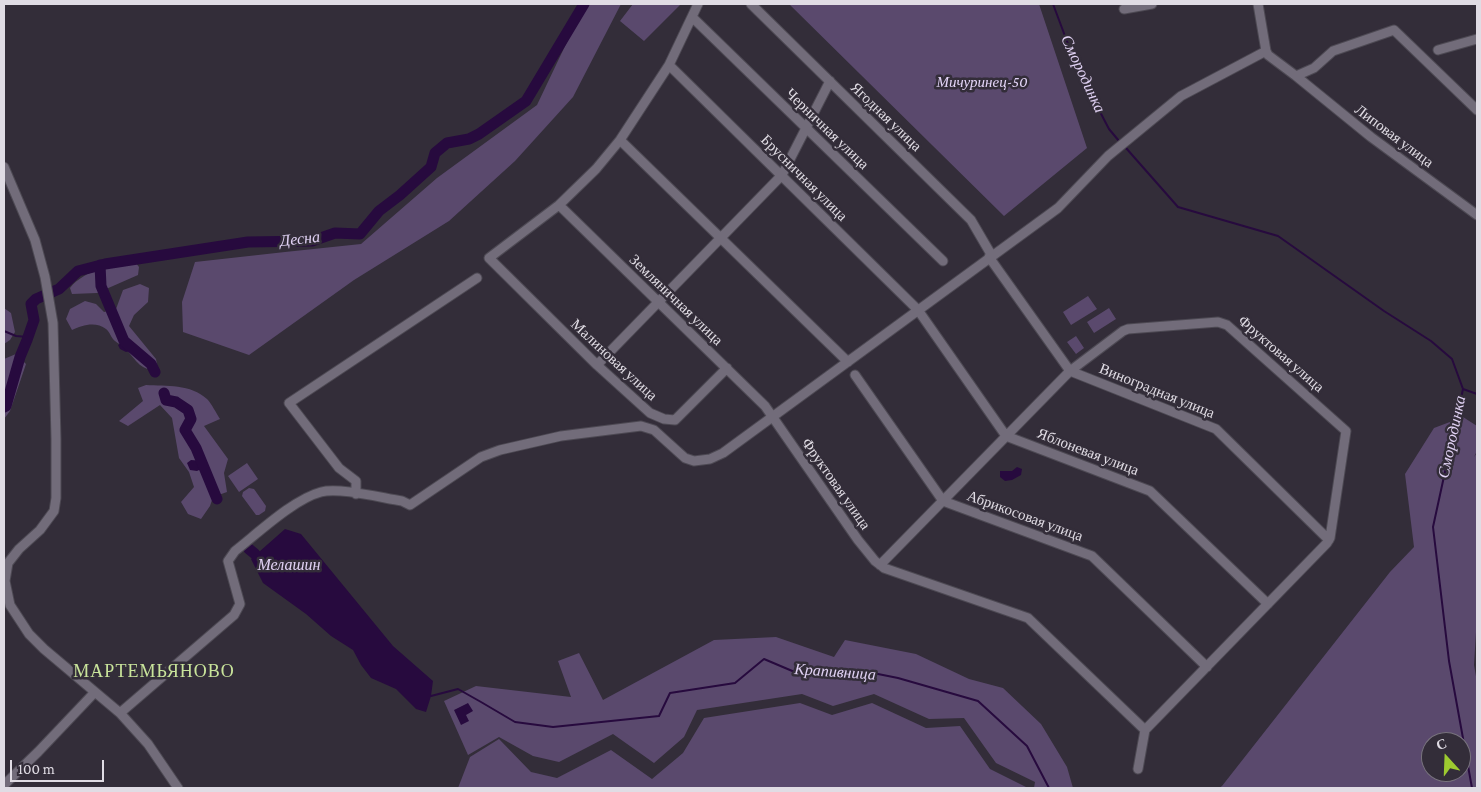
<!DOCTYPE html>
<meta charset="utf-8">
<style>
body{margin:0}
#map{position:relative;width:1481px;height:792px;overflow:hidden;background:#332d39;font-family:"Crimson Pro",serif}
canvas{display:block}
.frame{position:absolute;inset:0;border:5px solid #e0dce4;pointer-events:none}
.north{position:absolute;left:1421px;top:732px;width:50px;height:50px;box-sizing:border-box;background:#332d39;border:1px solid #78737d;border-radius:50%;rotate:340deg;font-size:14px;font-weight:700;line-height:20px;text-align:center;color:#e0dce4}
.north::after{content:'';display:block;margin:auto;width:18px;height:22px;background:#9dca30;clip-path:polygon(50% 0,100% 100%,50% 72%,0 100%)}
.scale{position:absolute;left:10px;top:760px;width:94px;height:22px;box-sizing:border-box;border:2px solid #e0dce4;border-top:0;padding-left:6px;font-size:15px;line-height:18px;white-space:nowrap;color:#e0dce4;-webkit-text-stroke:4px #332d39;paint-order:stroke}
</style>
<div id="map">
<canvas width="1481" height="792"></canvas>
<div class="frame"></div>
<div class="north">С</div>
<div class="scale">100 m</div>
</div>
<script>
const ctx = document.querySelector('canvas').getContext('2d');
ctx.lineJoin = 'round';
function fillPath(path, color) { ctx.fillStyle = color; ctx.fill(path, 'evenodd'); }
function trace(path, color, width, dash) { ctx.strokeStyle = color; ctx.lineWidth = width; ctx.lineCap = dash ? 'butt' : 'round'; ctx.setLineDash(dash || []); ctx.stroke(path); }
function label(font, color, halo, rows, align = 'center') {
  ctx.font = font + ' "Crimson Pro",serif'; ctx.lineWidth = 5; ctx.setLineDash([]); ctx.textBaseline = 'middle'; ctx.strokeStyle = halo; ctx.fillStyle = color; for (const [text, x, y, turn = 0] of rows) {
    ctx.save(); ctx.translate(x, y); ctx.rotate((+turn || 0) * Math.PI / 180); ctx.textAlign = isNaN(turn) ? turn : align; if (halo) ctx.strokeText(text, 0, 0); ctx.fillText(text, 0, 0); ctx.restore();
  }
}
const green = new Path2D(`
 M585,4H621L573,97L515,161L449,221L354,280L249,355L183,332L182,302L195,262L285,252L361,244L437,178L537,105Z
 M633,4H678L680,5L644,41L620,21Z
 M789,4H1039L1087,148L1004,216Z
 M135,262L139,267L138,275L97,293L72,294L70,288C85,269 113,266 135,262Z
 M140,284L149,288L148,302L134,315L129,326L156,359L158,370C139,371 136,359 124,347C121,344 118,344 115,341C111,338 110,332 106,329C96,321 82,325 72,330L66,319L70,309L85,301L96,304L104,312L116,309L123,290Z
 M1088,296L1097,309L1071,325L1063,312Z
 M4,308L11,313L15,332L10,340L4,344Z
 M1109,308L1116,319L1094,333L1087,322Z
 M1076,336L1084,348L1076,354L1067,342Z
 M16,354L26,364L10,411L4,419V359Z
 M146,385C166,386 191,384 207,399C212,404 216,413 220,419L204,426L228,459L224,473L227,492L213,497L210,506L201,519L188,514L181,502L194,487L189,472L179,458L172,418L160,405L128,426L119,421L143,401L138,388Z
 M1463,417L1477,426V451L1474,457L1477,453V616L1474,665L1477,682V788H1219L1222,786L1390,572L1414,547L1405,474L1434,428ZM1431,742H1461V772H1431Z
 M247,463L258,479L239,492L228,476Z
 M249,488L254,489L266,506L265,511L259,515H256L242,496L243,492Z
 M776,637L834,657L845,640L916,654L969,679L1003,688L1041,724L1067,767L1073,788H1034L1035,782L996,763L964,718L929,719L874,694L833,706L802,694L697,710L684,737L654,763L613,734L559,762L533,756L499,737L468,755L444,701L476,686L571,697L558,661L579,653L603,700L714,640Z
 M800,703L832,715L872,703L926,728L960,726L990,769L1028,788H458L470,757L499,739L531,772L557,778L611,750L652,779L683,753L704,718Z`);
const water = new Path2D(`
 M124,341C129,343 132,344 133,350L126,352L120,349L118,345Z
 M191,460L203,461L207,466L197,471L190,470L187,463Z
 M1017,467L1022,469L1021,475L1012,480L1005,481L1000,477V471H1012Z
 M285,529L301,534L393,646L433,681L431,696L426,712L416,709L396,689L371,678L361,665L353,650L331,636L306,614L263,583L251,559Z
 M468,703L473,711L466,715L469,721L461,725L454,710Z`);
const stream = new Path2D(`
 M1053,4L1077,68L1109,129L1119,141
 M1126,148L1178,207L1278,236L1384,311L1431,341L1452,359L1463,389L1433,527L1449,661L1472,788
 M4,331L16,336L28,337
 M1463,389L1477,394
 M431,696L458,689L481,702L515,722L553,727L659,716L670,693L735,683L764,659L797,673L858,670L898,678L978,701L1027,746L1049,788`);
const river = new Path2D(`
 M100,265L101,286L124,341L151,364L155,372
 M164,393L166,400L176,402L188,410L191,419L185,430L196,448L217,499
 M4,407L6,406L20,357L27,340L34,320L31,304L36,299L59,289L78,271L105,264L248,242L312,241L335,233L360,234L379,211L400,195L431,167L435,153L447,143L469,139L479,134L526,101L584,4
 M249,549L255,554`);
const minor = new Path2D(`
 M698,4L669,65L620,140L596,169L559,205L489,258L597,365L650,413L664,419L675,420L727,368
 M751,4L971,220L992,256
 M1258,4L1266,51L1268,55L1296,76L1371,137L1477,215
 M1124,9L1152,4
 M692,17L943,261
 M1438,50L1477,39
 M669,65L918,310L1006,436L1150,491L1268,604
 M1296,76L1314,68L1333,51L1394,30L1477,110
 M620,140L848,362
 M4,167L35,240L45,277L53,323L56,439V498L54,511L40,530L19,549L8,563L5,581L10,605L29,634L44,649L120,713L148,744L178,788
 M559,205L765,406L858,540L875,561L884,568L1028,618L1145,730
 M989,257L1070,371L1216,429L1329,540
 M597,365L782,175L830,81
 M855,375L943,501L1092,556L1207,667
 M356,494V481L339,468L289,403L477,278
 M880,565L1070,371L1123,331L1128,329L1218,322L1227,325L1346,431L1330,538L1327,543L1145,730L1138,769
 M120,713L234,615L240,604L228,561L235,551C258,533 294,499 321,492C339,487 382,498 402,501L410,505L481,457L500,450L561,436L641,426L654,430L685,458L694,461L710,459L723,453L1058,208L1108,156L1181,96L1266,51
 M4,785L38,752L95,692`);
const parkNames = [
 ["Мичуринец-50",982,82]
];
const streetNames = [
 ["Ягодная улица",886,117,44],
 ["Черничная улица",827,129,44],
 ["Липовая улица",1394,136,37],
 ["Брусничная улица",804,178,45],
 ["Земляничная улица",676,300,44],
 ["Фруктовая улица",1281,354,41],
 ["Малиновая улица",614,360,43],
 ["Виноградная улица",1157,391,22],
 ["Яблоневая улица",1088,452,21],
 ["Фруктовая улица",836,484,55],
 ["Абрикосовая улица",1025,516,20]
];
const waterNames = [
 ["Смородинка",1083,74,65],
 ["Десна",300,239,-6],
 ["Смородинка",1452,437,-78],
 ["Мелашин",289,565],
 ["Крапивница",835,672,4]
];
const quarterNames = [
 ["МАРТЕМЬЯНОВО",154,671]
];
fillPath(green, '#5a496d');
fillPath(water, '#270a3e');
trace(stream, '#270a3e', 2);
trace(river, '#270a3e', 11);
trace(minor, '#4d4953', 11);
trace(minor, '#726c7a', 9);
label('italic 15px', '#e3d4f7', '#332d39', parkNames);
label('15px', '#e0dce4', '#332d39', streetNames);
label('italic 16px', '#e1d2f4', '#332d39', waterNames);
ctx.letterSpacing = '1px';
label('18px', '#c9e49b', '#332d39', quarterNames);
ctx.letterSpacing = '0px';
</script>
